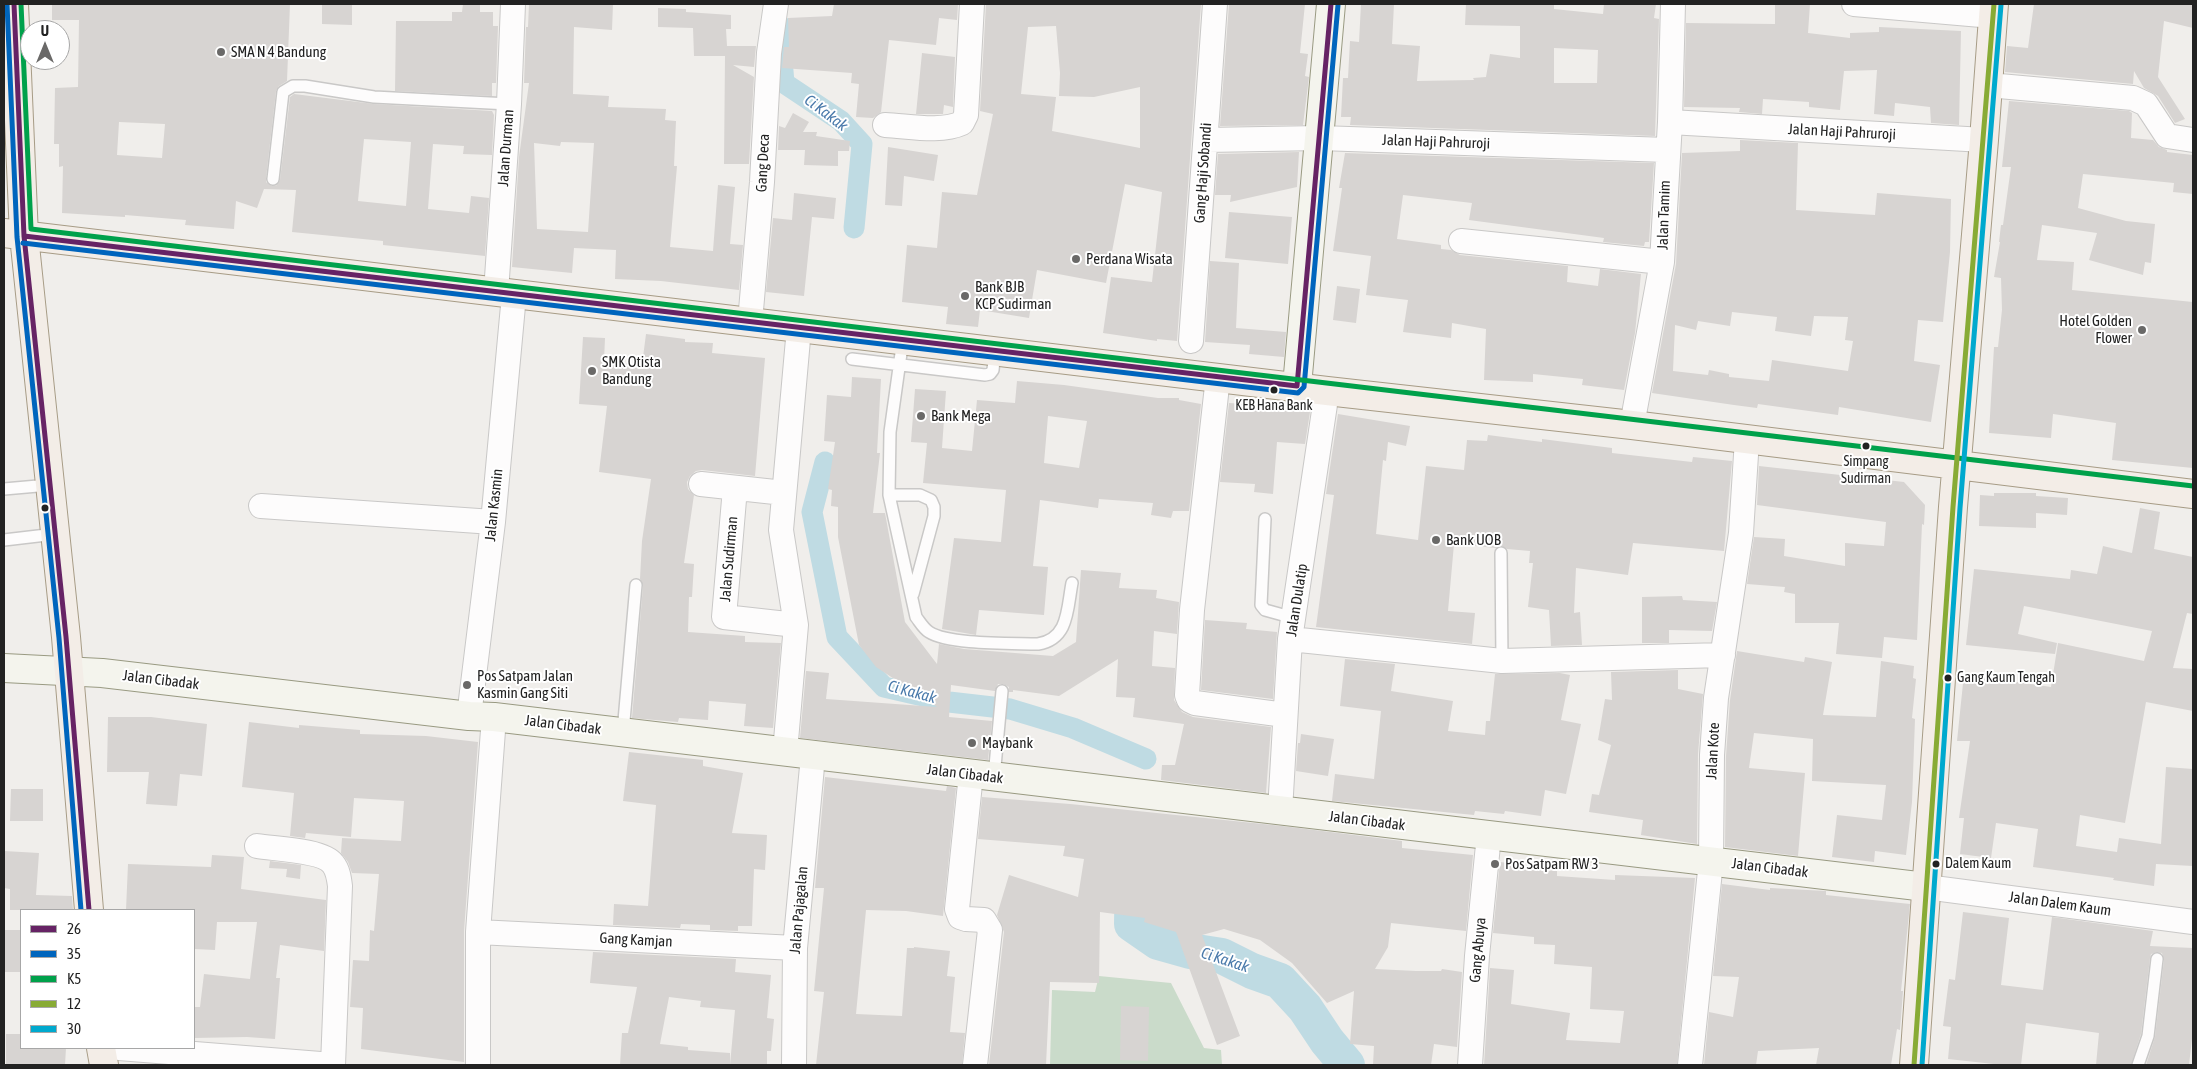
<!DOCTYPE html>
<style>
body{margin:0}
#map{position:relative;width:2197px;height:1069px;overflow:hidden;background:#f0eeeb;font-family:"Asap Condensed",sans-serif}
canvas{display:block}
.frame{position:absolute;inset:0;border:5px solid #222;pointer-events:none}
.legend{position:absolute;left:20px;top:909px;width:175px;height:140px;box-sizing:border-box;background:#fff;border:1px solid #a7a7a7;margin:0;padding:6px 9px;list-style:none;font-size:15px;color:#222}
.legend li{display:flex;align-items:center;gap:10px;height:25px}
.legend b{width:25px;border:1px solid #a7a7a7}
.north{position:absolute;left:20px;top:20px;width:50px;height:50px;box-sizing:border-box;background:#fff;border:1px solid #a7a7a7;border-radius:50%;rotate:0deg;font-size:14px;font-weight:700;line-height:20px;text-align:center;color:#222}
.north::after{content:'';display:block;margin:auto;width:18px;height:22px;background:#6a6968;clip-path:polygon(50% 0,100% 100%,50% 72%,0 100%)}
</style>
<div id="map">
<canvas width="2197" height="1069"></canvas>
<div class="frame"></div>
<ul class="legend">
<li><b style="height:6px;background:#662365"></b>26</li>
<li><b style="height:6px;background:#0065bd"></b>35</li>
<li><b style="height:6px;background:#00a14b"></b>K5</li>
<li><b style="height:6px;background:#88ab35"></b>12</li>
<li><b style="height:6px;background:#00a9ce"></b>30</li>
</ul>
<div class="north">U</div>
</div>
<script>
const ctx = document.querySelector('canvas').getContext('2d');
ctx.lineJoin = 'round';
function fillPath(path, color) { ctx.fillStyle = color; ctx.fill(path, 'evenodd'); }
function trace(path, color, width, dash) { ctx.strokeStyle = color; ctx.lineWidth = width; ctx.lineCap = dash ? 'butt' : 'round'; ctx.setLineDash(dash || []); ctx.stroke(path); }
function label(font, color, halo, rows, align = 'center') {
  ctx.font = font + ' "Asap Condensed",sans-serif'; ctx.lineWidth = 4; ctx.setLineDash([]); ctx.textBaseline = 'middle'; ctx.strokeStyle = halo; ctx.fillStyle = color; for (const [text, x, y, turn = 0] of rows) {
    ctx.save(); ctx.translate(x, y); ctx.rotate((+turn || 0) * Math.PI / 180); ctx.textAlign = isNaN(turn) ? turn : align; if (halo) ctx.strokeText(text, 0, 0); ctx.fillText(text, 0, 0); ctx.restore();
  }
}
const cemetery = new Path2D(`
 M1099,976L1171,983L1204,1048L1221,1050L1222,1065H1050L1052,990L1095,992Z`);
const canal = new Path2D(`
 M779,24L784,83L841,121L862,144L854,228
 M825,462L812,512L837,637L884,687L949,702L1010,709L1073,728L1146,759`);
const river = new Path2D(`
 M1133,866L1132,924L1158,942L1190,951L1222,956L1252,971L1280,981L1305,1008L1327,1041L1347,1065`);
const building = new Path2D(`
 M52,4H290L287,81L279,86L276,91L266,178V182L272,186H276L280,180L290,97L294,94L374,104L492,111L494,115L492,155L463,154L464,146L433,144L428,209L469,213L471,196L489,198L485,256L383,245V241L292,232L296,190L264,189L257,208L236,201L234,229L185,225L186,220L125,215V217L62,213L63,166L59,167V144H54L55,88L78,87L79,20H52ZM119,122L165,124L162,158L117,155ZM364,139L411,142L406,206L358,201Z
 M322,4H352V25L322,24Z
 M463,4H480V12H493V26H498L496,83H492V96L395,91L396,21H452V12H462Z
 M529,4H613L612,30L574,27L573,94L609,96L608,107L666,109L665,120L676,121L674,166H677L670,247L713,251L718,185L735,187L730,244L743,245L739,290L661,281L615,279L616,250L574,248L572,273L512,267L519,157L529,83H524L526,27H528ZM561,142L594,143L588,232L537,229L534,143L560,146Z
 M834,4H958L957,20L939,18L936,45L889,40L881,112L873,118L856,117L859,84L851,83L852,73L782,68L784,47H789L788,18L832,16Z
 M986,4H1201L1177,341L1157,339V341L1103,333L1111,277L1152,282L1162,192L1125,184L1106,283L1037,270L1029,318L980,310L978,327L946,324L948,307L902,302L907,245L937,248L942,192L977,195L993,114L980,111ZM1056,26L1060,73L1059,96L1094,97L1140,87V148L1052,131L1056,97L1021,94L1028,27Z
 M1229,4H1305L1300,53L1308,54L1305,76L1309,77L1303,125L1220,126Z
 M1361,4H1394L1392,44L1420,46L1417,81L1474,80L1473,78L1486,77L1490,54L1520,58V26L1465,25L1466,4H1554V9L1603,14L1604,4H1656L1654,18L1659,19L1655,136L1350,125L1351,117H1341L1343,78H1348L1350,41L1359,42ZM1554,48L1598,50L1597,83H1554Z
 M1775,4H1810L1808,33L1850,38V33L1879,32V27L1961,31L1959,125L1931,123L1930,107L1895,103L1894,116L1874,114L1877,70L1844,71L1840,110L1809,107V102L1763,99L1762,114L1739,112L1740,108L1684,107L1686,23L1775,24Z
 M2034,4H2193V28L2164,21L2158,77L2185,119L2175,123L2158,96L2144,88L2134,71L2133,84L2005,72L2007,46L2028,48Z
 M658,8L686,9V12L731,15V29H726L727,46H756L754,67L733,65L754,77L749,164H724L725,56H694L693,28L658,27Z
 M922,53L955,57L953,107L944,105L943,114H916Z
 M2009,101L2129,111L2132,113L2131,138L2153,140L2159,147L2167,150V152L2193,155V194L2173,192L2174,183L2083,174L2078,208L2126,221L2155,224L2151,263L2145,262L2143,275L2089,260L2097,233L2042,225L2037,260L2074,262L2072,290L2193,302V468L2112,460L2116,423L2053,414L2051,438L1989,433L1994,347H1998L2002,310L2001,278L1994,277L2000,242H1999L2001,225H2003L2011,167H2002Z
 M793,113L809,122L803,132H817L816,136L850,141L849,151H838V166L804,165L805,150H778L779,126L785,128Z
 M1740,140L1798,143L1796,210L1875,215L1877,193L1951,199L1950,252L1943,322L1918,320L1914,361L1940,365L1931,422L1839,407L1838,415L1758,404L1757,408L1734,405L1652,393L1676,264L1682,153L1740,151ZM1732,312L1777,317L1775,331L1811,336L1814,316L1848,317L1845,340L1853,341L1848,371L1772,360L1769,381L1729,377V374L1709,370L1708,375L1673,371L1675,325L1696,330L1698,321L1730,326Z
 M888,147L938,155L934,181L904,176L902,206L885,205Z
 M1299,152L1297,187L1230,202L1231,195H1215L1218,154Z
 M1345,153L1654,163L1649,242H1645L1644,246L1603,242L1604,238L1469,220L1472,203L1403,195L1397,239L1441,245V249L1451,250L1460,255L1568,266L1567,282L1598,286L1600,269L1641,274L1635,333L1624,390L1582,385L1583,379L1533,374V382L1484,380L1486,329L1452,323L1451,338L1403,332L1408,300L1366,295L1371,256L1333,251L1342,188H1339Z
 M794,193L836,198L834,219L812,217L804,296L766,292L773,218L792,220Z
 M1229,212L1292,217L1288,264L1225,258Z
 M1210,261L1239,263L1236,328L1286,332L1284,357L1249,354L1250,345L1205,342Z
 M1337,286L1360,289L1356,323L1333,320Z
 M646,334L685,339V342L713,343L712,353L765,358L755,476L702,470L696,471L690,476L687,482L688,489L694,495L684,563L694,564L692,597H689L688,632L745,636V642L781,643L773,728L744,726L746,704L709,701L708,720L679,718L678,722L632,718L643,586L640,579L642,541L651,479L599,472L607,406L579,404L583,337L605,338L604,361L642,365Z
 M852,377L881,379L877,453H880L873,513H885L905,622L937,664L939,644L964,649L1053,656L1076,642L1081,570L1121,573L1119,588L1157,590L1156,598L1179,602L1177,634L1154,631L1152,666L1175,668L1174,700L1182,712L1193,717L1271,727L1266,793L1161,780L1162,765H1175L1184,724L1133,717L1135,698L1116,697L1118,659L1059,696L1013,690V692H1009V687L1003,684H998L995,691L951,685L949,717L992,721L988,760L800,738L806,671L829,673L826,699L937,707L876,667L859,645L838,537V507L831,506L832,490L828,489L835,442L824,441L827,395L851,397Z
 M1017,381L1064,385L1158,398H1179V400L1201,404L1189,511H1173L1171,518L1151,515L1153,503L1099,499L1098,508L1040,500L1033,566L1048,567L1044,615L979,610L976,635L942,629L954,538L1001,542L1006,490L923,483L927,443L911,442L915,389L946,391L942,448L972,451L977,400L1015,403ZM1048,416L1087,421L1079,468L1044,463Z
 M1263,402L1281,403L1280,410L1310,412L1305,444L1277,442L1273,494L1254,492L1255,484L1220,482L1229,403L1262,405Z
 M1338,414L1410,426L1406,446L1388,442L1386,461L1383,460L1376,534L1418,540L1426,466L1464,470L1467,440L1487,441L1488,435L1542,442V439L1612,448V453L1692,462L1693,457L1732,461L1724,551L1633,543L1628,575L1576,568L1574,613L1580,612L1582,645L1551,646L1549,610L1528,607L1533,563H1529L1530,551L1507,549L1501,546L1496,548L1454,544L1448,611L1475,613L1472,644L1316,627L1334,495L1326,494Z
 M1759,466L1904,482L1925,505L1924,525L1922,524L1917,640L1884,637L1882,658L1836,654L1839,623H1795V594L1784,592L1785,587L1747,584L1754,537L1785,539L1784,556L1845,566V543L1884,546L1886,522L1757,505Z
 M1994,493H2036V496L2068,498L2067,515L2036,513V528L1979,526L1980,495L1994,496Z
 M2140,508L2160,512L2154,549L2193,557V614L2187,613L2173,668L2193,669V711L2146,702L2125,823L2080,815L2076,846L2117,852L2119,838L2161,844L2166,767L2193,769V866L2156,864L2154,886L2113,880L2114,878L2033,867L2038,829L1996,823L1991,858L1960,854L1964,818H1959L1970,741H1957L1964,674L2051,687L2058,643L2144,661L2152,631L2024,606L2018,634L2057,643L2055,654L1966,645L1974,569L2070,579L2071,570L2097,574L2103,546L2132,553Z
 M1682,596L1683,600L1717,602L1712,631L1669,630V643H1642V597Z
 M1205,620L1247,623L1246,629L1277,632L1273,699L1201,690Z
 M1737,651L1804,662L1805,657L1832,662L1823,715L1876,717L1881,661L1914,666L1913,678L1916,679L1912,718L1915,719L1912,802L1906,855L1875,851L1874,862L1832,857L1837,815L1882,820L1886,785L1812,781L1813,739L1754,733L1749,768L1805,773L1798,856L1725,847L1726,756L1730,700Z
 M1345,659L1395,664L1391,691L1453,701L1448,731L1485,735L1486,721H1490L1495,674L1560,673L1570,675L1561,720L1581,724L1566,794L1545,790L1541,816L1505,811L1504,814L1475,811L1474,815L1332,801L1335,774L1374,779L1381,711L1340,706Z
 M1678,670V689L1703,694L1698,754L1697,844L1641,835L1643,820L1589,812L1592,794L1599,795L1611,745L1598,740L1605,699L1612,700L1611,672Z
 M108,717H151L207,724L202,776L180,774L177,806L146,804L149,772H107Z
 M249,722L299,728V725L360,730V734L426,736L478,742L464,931V1062L361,1049L363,1008L350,1007L353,960L369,961L370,930L374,931L379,874L352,873L348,862L341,853L342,838L401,841L404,801L354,798L351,837L306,833L305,838L290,836L294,793L242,787Z
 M1301,734L1334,739L1328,776L1296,771L1298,743H1300Z
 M629,752L703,760V766L743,773L732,833L767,835L765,870L754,869L752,926H738V931L710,930V925L681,924L680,928L613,925L614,904L648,906L656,805L623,801Z
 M825,777L946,791L947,786L956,788L943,916L906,911L866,910L856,1014L902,1016L907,948H914V947L950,951L947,976L955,977L950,1032L965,1033L962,1065H816L824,992L814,991L824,888H815Z
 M11,789H43V821H10Z
 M982,797L1070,804L1282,826L1402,841V848L1473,855L1466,931L1391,923L1388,947L1375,969L1416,971H1441L1442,969L1462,972L1457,1047L1434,1044L1431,1065H1373L1374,1046L1350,1044L1354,991L1327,1003L1292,963L1260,940L1224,929L1202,935L1240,1036L1217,1045L1176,932L1144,922L1145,918L1100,912L1099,983L1050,982L1046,1065H989L1004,932L997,915L1009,875L1078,897L1084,859L1063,856L1065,846L978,839Z
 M4,851L39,853L36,895L72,896L73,910H10V889L4,888Z
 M212,855L244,857L241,889L326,900L324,951L280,945L276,978H280L275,1039L247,1037L194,1038V1007H200L204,974L250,979L257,922H217L215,950L194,949V910H126L128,864L211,867Z
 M270,861L301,865L300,879L286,877L287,869L269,868Z
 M1500,862L1537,866L1536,869L1557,871V876L1615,880V875L1695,878L1677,1065H1484L1490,968L1514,970L1511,1004L1570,1013L1566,1040L1620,1043L1624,1011L1590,1009L1592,967L1554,964L1555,945L1534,944V937L1493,933Z
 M1722,884L1770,890V888L1826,891V895L1910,904L1901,991H1903L1900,1030L1897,1029L1891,1065H1816L1819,1048L1758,1051L1756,1065H1704L1709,1012L1733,1017L1739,977L1713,976Z
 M1963,912L2009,918L2001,985L2043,990L2052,917L2153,931L2150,946L2193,948V1030L2189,1065H2146L2155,1037L2164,960L2162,953L2157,952L2151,954L2150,958L2141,1034L2131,1065H2096L2099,1033L2026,1023L2021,1065H2003L1948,1059L1951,1027L1943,1026L1949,979L1955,980Z
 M5,930H21V972H5Z
 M593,952L736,959L735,972L771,975L767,1018L774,1019L771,1051H767V1065H730L735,1010L700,1007L701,1001L669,997L660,1044L688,1047V1050L730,1053V1065H620L622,1033H628L637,987L590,983Z
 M1121,1006L1149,1007L1148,1061L1120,1060Z
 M6,1034H21V1048H66L65,1065H6Z`);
const lane = new Path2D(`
 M273,179L283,92L293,86H305L374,97L509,104
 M903,339L890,432L889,495L916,617C920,622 923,628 929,632C949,645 1012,643 1038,644C1069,639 1067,609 1072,583
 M852,359L985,375L990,374L993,370L995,351
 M4,489L49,485
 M889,495H920L931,500L934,507V516L913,594
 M1265,519L1261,605L1265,610L1294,618
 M4,540L55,534
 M1501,553L1502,661
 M623,732L636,585
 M994,777L1002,691
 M2138,1065L2148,1036L2157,959`);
const street = new Path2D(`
 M1854,4L1993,16
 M1988,85L2133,98L2146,104L2167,136L2193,140
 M1670,122L1984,140
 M885,125C909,126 940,133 962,123L966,115L972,4
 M1206,140L1320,138L1667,150
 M1461,241L1662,262
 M496,292L509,104L513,4
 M750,322L762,182L769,53L776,4
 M1191,341L1215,4
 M1218,377L1192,610L1187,695L1189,700L1195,703L1285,715
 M1632,425L1662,262L1670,122L1673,4
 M701,484L784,493
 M735,488L724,617L796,625
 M261,506L493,522
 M1290,639L1502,661L1723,655
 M469,716L493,522L514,295
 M785,752L796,625L781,530L799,328
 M971,774L957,909L960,917L966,919L984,920L990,930L975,1065
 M1280,811L1290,639L1327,391
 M257,846C275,849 323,850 333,864C338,870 339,878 340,886L333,1065
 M1926,887L2193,922
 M478,932L795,948
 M119,1048L333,1065
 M478,1065V932L494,717
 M794,1065L795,948L813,756
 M1470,1065L1477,956L1489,835
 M1690,1065L1711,861L1712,755L1716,698L1741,533L1747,439`);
const secondary = new Path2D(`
 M1297,386L1331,4
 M4,668L102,673L469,716L494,717L1926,887`);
const primary = new Path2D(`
 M14,4L24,236L66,637L89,910
 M4,233L1327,391L1632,425L2193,494
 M101,1048L104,1065
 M1914,1065L1953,507L1984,140L1994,4`);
const bus1 = new Path2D(`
 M14,4L24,236L66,637L89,910
 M24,236L1297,386L1331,4`);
const bus2 = new Path2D(`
 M7,4L17,237L59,638L81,910
 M23,243L1298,393L1304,387L1338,5`);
const bus3 = new Path2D(`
 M21,4L31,229C752,315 1473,398 2193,486`);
const bus4 = new Path2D(`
 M1914,1065L1953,507L1994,4`);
const bus5 = new Path2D(`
 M1922,1065L1960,508L2001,5`);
const markers = [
 [221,52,5,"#6a6968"],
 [1076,259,5,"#6a6968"],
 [965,296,5,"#6a6968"],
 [2142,330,5,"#6a6968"],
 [592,371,5,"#6a6968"],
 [1274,390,4.5,"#222"],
 [921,416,5,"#6a6968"],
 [1866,446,4.5,"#222"],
 [45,508,4.5,"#222"],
 [1436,540,5,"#6a6968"],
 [1948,678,4.5,"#222"],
 [467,685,5,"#6a6968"],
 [972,743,5,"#6a6968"],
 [1495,864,5,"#6a6968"],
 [1936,864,4.5,"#222"]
];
const busNames = [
 ["KEB Hana Bank",1274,406],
 ["Simpang",1866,462],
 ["Sudirman",1866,479],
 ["Gang Kaum Tengah",1957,678,"left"],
 ["Dalem Kaum",1945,864,"left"]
];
const poiNames = [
 ["SMA N 4 Bandung",231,52],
 ["Perdana Wisata",1086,259],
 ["Bank BJB",975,287],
 ["KCP Sudirman",975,304],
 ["Hotel Golden",2132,321,"right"],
 ["Flower",2132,338,"right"],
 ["SMK Otista",602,362],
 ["Bandung",602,379],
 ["Bank Mega",931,416],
 ["Bank UOB",1446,540],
 ["Pos Satpam Jalan",477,676],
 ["Kasmin Gang Siti",477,693],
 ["Maybank",982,743],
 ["Pos Satpam RW 3",1505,864]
];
const streetNames = [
 ["Jalan Haji Pahruroji",1842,132,3],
 ["Jalan Haji Pahruroji",1436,142,2],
 ["Jalan Durman",506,148,-86],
 ["Gang Deca",763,163,-87],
 ["Gang Haji Sobandi",1203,173,-86],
 ["Jalan Tamim",1664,215,-88],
 ["Jalan Kasmin",494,505,-84],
 ["Jalan Sudirman",729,559,-85],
 ["Jalan Dulatip",1297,600,-81],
 ["Jalan Cibadak",161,680,7],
 ["Jalan Cibadak",563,725,7],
 ["Jalan Kote",1713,751,-87],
 ["Jalan Cibadak",965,774,7],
 ["Jalan Cibadak",1367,821,7],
 ["Jalan Cibadak",1770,868,7],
 ["Jalan Dalem Kaum",2060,904,8],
 ["Jalan Pajagalan",799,910,-85],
 ["Gang Kamjan",636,940,3],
 ["Gang Abuya",1478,950,-85]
];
const waterNames = [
 ["Ci Kakak",826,113,37],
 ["Ci Kakak",912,692,15],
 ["Ci Kakak",1225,960,18]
];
fillPath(cemetery, '#cadbca');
trace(canal, '#bfdbe3', 21);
trace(river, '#bfdbe3', 36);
fillPath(building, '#d7d4d2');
trace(lane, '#c9c8c7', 14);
trace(street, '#c9c8c7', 26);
trace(secondary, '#999a82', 30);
trace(primary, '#a79c86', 30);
trace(lane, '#fdfcfc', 11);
trace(street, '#fdfcfc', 24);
trace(secondary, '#f4f4ed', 28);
trace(primary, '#f3ede7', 28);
trace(bus1, '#662365', 5);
trace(bus2, '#0065bd', 5);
trace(bus3, '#00a14b', 5);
trace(bus4, '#88ab35', 5);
trace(bus5, '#00a9ce', 5);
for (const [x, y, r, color] of markers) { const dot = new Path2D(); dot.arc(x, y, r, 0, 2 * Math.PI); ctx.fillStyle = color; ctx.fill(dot); trace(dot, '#fff', 2); }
label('14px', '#222', '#fff', busNames);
label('15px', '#222', '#fff', poiNames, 'left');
label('15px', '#222', '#fff', streetNames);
label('italic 16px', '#4a7aab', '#fff', waterNames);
</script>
